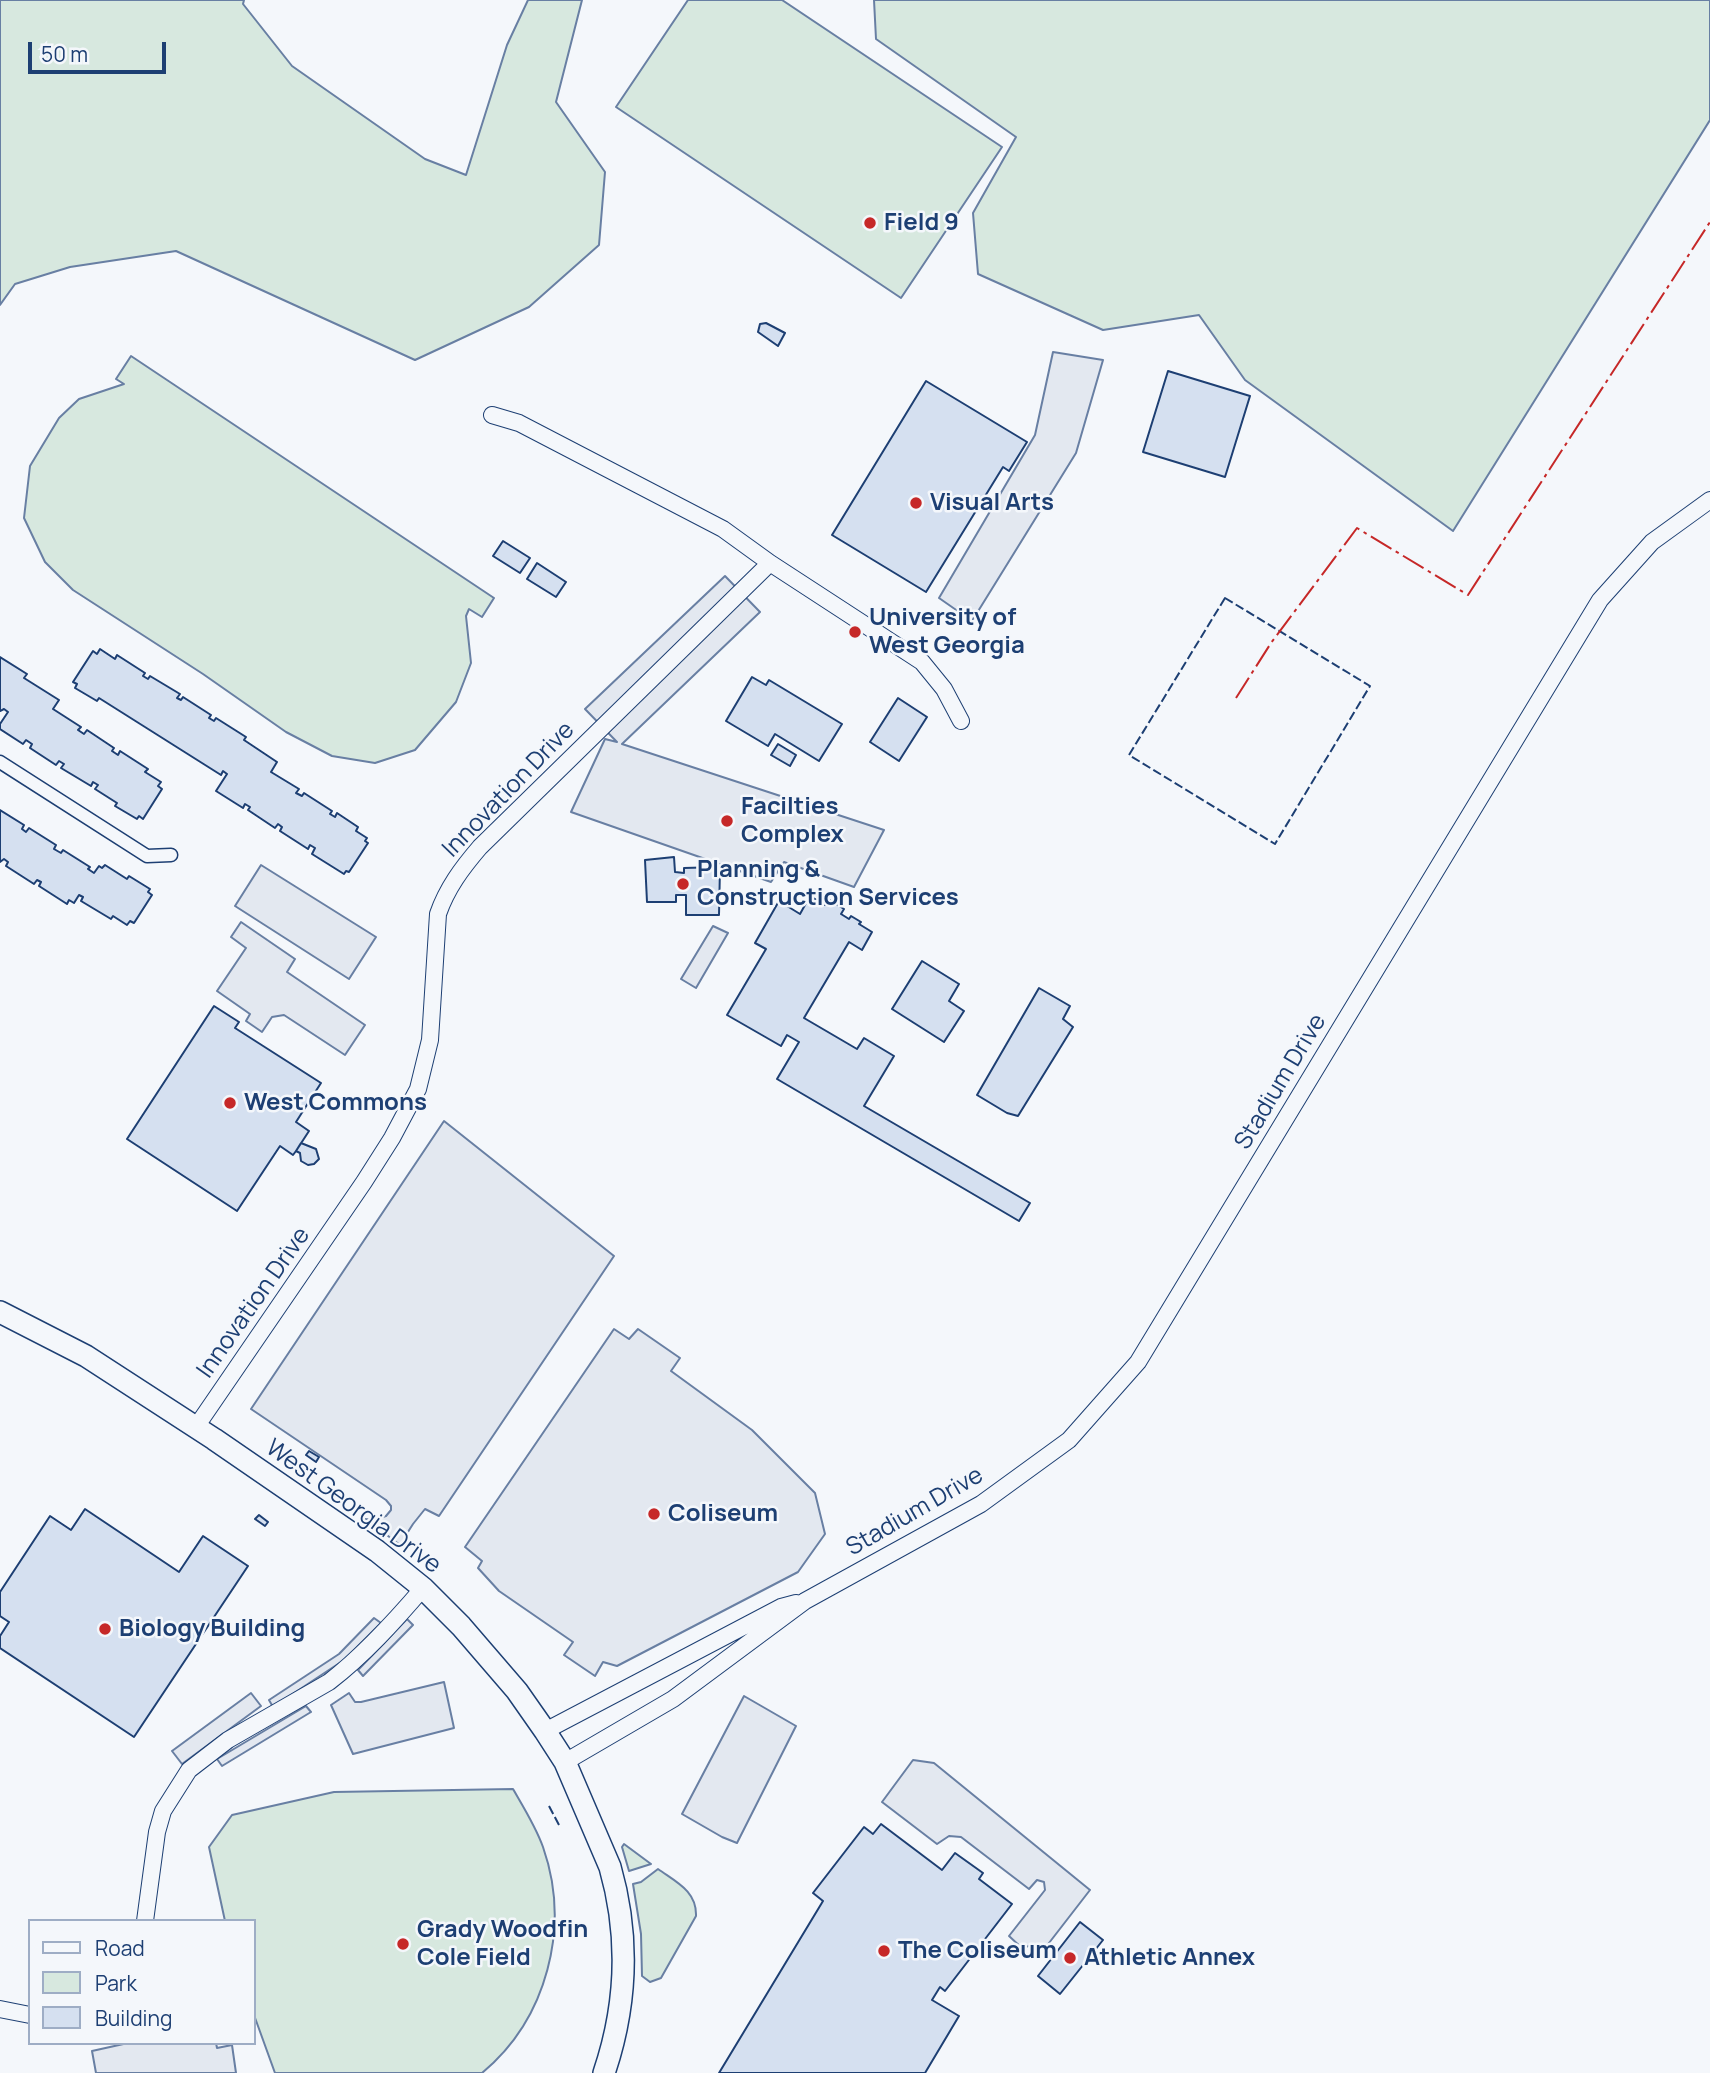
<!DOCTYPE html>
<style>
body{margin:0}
#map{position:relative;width:1710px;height:2073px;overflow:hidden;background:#f4f7fb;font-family:Manrope,sans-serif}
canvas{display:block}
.legend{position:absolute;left:28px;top:1919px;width:228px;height:126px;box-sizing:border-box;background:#f4f7fb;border:2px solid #9eadc5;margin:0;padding:9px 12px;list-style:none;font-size:21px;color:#1d3f73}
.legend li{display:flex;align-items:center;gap:14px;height:35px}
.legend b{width:35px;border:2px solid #9eadc5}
.scale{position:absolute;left:28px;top:42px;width:138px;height:32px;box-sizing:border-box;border:4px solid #1d3f73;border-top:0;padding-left:9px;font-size:21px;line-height:24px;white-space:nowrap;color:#1d3f73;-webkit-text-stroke:5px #f4f7fb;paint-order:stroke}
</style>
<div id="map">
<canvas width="1710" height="2073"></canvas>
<ul class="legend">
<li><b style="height:9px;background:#f4f7fb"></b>Road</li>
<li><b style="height:19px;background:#d7e8df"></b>Park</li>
<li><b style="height:19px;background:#d5e0f0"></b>Building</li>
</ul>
<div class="scale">50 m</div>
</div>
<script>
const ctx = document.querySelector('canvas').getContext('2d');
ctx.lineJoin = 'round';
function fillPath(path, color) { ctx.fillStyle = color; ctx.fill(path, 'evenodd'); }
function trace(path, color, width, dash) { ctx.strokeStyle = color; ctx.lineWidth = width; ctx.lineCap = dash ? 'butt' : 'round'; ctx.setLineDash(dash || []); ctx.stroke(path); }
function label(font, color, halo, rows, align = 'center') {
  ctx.font = font + ' Manrope,sans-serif'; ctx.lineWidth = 5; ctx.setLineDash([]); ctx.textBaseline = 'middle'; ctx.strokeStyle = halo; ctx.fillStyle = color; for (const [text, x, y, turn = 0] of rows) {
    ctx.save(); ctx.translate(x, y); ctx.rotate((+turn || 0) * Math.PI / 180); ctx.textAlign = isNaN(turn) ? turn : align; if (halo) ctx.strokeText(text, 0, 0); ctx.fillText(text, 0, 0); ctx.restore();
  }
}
const green = new Path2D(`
 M0,0H244L243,4L292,66L425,159L466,175L507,45L528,0H582L556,102L605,172L599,245L529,307L415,360L176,251L70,267L15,284L0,305Z
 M688,0H782L1002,147L901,298L616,107Z
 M874,0H1710V120L1453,531L1245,380L1199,315L1103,330L978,274L973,213L1016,137L876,39Z
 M131,356L494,598L482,617L469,609L466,616L471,663L456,702L415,750L375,763L332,756L286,732L203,674L73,590L45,562L24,518L30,466L59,418L79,399L124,384L116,379Z
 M513,1789C524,1808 536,1827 543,1847C571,1927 547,2019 482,2073H275L254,2015V1921H225L209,1847L232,1815L334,1792Z
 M624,1844L651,1864L629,1871L622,1847Z
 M658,1869C676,1882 697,1891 696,1916L661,1978L650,1982L642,1976L641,1934L633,1884L641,1882Z`);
const parking = new Path2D(`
 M1053,352L1103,360L1076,453L972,621L939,598L1035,435Z
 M725,576L760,612L622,744L884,830L854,887L784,862L771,882L571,812L605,739L617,742L585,709Z
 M261,865L376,937L349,979L235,906Z
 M241,922L295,959L287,972L365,1025L345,1055L284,1015L272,1017L262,1032L246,1021L250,1014L217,991L246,948L231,937Z
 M713,926L728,933L696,988L681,979Z
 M444,1121L614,1256L439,1516L425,1509L413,1524L406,1535L407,1550L365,1519L373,1520L386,1516L391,1510V1506L386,1500L251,1409Z
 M614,1329L629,1339L638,1329L680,1358L671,1371L752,1430L815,1493L825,1534L798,1572L617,1666L603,1662L595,1676L564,1655L573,1642L499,1591L478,1568L482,1561L465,1547Z
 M374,1618L381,1623L344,1660L273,1707L269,1700L339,1654Z
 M407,1619L413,1625L363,1676L358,1670Z
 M444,1682L454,1728L353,1754L331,1705L349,1693L355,1702H361Z
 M251,1693L261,1706L182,1764L172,1751Z
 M744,1696L796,1726L737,1843L722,1837L682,1814Z
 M306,1706L311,1712L222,1766L217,1759Z
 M913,1760L934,1763L1090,1890L1042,1952L1030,1945L1023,1949L1009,1936L1045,1890L1044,1882L1037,1880L1029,1889L961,1837L949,1836L937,1844L882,1802Z
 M128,2043H216L217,2048L232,2045L236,2073H96L92,2051Z`);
const building = new Path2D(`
 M766,323L785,333L778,346L758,332L760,324Z
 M1168,371L1250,396L1225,477L1143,452Z
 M926,381L1027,442L1009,471L1003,467L926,592L832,535Z
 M503,541L530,558L520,573L493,556Z
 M537,563L566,582L556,597L527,579Z
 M100,649L115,659L117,655L145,673L143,676L148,679L150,676L180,694L177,698L181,700L183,697L211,715L209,718L214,721L216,718L246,737L244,740L277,762L271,772L299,789L296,793L302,796L304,793L332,811L330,814L335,817L337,813L358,827L356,831L367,838L365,841L368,843L349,872L346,871L344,874L312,854L315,848L310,845L308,849L280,831L282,827L278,824L275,828L248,810L250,807L245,804L243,808L216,791L227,774L223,771L221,775L99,698L97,701L75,688L77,684L73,682L93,651L97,654Z
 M0,657L27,674L24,678L59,700L53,709L81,727L78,730L84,734L87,730L114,748L112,751L118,755L120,751L148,769L145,772L161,782L158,786L162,789L143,819L139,816L137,819L115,806L117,803L95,789L98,785L93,782L91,786L61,768L64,764L59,761L56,765L30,748L32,744L26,740L23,744L0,729V724L8,712L4,709L0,711Z
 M752,677L766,685L769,680L842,724L819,761L775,734L768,746L726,721Z
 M898,698L927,717L899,761L870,742Z
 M778,744L796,755L790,766L771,755Z
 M0,810L24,825L22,829L26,832L29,828L56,845L54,849L61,853L63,850L90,867L88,869L94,873L99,866L102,868L105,865L127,879L129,876L150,889L148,892L152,895L134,923L130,921L127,925L113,916L111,919L81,901L83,897L79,895L74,903L69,900L67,904L39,886L41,882L37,880L34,884L6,866L8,862L4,859L0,862Z
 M674,857L675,872L684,873V868L720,867L719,915H686V895H676V902H647L645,860Z
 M810,896L825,905L828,899L844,909L841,914L849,919L851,916L861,922L859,924L872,932L862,950L849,942L804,1018L857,1049L864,1038L894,1056L864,1106L1030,1203L1019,1221L777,1079L799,1042L787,1035L781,1046L727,1015L766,949L755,943L779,901L800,914Z
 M922,961L959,984L949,1001L964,1011L944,1042L892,1009Z
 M1039,988L1070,1006L1063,1019L1073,1027L1018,1116L1007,1113L977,1095Z
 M214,1006L239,1022L235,1028L321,1083L296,1122L309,1131L296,1151L293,1155L280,1146L237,1211L127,1139Z
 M301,1143L316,1149L319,1159L314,1164L308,1165L301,1161L300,1153L296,1151Z
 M309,1451L319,1457L316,1462L306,1455Z
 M85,1509L179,1572L203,1536L248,1566L134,1737L0,1648V1636L9,1622L0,1616V1592L50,1516L71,1530Z
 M259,1515L268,1522L265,1526L255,1519Z
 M881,1824L942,1870L955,1853L983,1873L979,1879L1012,1904L945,1991L940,1987L932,2000L959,2016L925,2073H719L823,1901L813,1893L864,1827L873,1834Z
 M1080,1922L1103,1940L1060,1994L1038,1976Z`);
const pedestrian = new Path2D(`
 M0,762L147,856L171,855`);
const minor = new Path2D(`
 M492,415L519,423L723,529L770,563L922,662L944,689L961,721
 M196,1427L364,1182L392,1138L418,1089L430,1040L438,914C447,888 462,868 480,847L770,563
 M545,1731L781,1607L796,1603
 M565,1762L673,1699L805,1601L981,1504L1069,1440L1138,1362L1600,600L1652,542L1710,500
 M145,1921L157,1832L163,1811L189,1770L228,1740L329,1682C364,1655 394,1622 423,1588
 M0,2009L30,2015`);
const tertiary = new Path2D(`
 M0,1312L86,1356L214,1439L377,1551L423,1588L461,1626L517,1691L545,1731L565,1762L610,1867C630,1937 627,2005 604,2073`);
const fence = new Path2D(`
 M1225,598L1370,686L1275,844L1129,755Z
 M549,1806L559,1825`);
const power = new Path2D(`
 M1236,698L1271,643L1357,528L1468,595L1710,222`);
const markers = [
 [870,223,7,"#c62828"],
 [916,503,7,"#c62828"],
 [855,632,7,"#c62828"],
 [727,821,7,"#c62828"],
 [683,884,7,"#c62828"],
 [230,1103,7,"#c62828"],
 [654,1514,7,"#c62828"],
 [105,1629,7,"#c62828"],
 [403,1944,7,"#c62828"],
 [884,1951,7,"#c62828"],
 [1070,1958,7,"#c62828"]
];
const poiNames = [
 ["Field 9",884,223],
 ["Visual Arts",930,503],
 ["University of",869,618],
 ["West Georgia",869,646],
 ["Facilties",741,807],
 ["Complex",741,835],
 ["Planning &",697,870],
 ["Construction Services",697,898],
 ["West Commons",244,1103],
 ["Coliseum",668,1514],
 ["Biology Building",119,1629],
 ["Grady Woodfin",417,1930],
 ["Cole Field",417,1958],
 ["The Coliseum",898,1951],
 ["Athletic Annex",1084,1958]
];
const streetNames = [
 ["Innovation Drive",509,790,-46],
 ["Stadium Drive",1281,1082,-59],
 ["Innovation Drive",254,1303,-55],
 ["West Georgia Drive",353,1507,36],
 ["Stadium Drive",915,1512,-30]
];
fillPath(green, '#d7e8df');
trace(green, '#687fa3', 2);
fillPath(parking, '#e3e8f0');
trace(parking, '#687fa3', 2);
fillPath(building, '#d5e0f0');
trace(building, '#1d3f73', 2);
trace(pedestrian, '#1d3f73', 15);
trace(minor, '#1d3f73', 18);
trace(tertiary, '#1d3f73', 24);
trace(pedestrian, '#f4f7fb', 12);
trace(minor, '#f4f7fb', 16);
trace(tertiary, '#f4f7fb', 21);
trace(fence, '#1d3f73', 2, [9, 3.5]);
trace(power, '#c62828', 2, [24, 5, 3.5, 5]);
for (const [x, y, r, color] of markers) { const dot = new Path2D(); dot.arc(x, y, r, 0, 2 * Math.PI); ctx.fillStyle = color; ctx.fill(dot); trace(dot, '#f4f7fb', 2.5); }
label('bold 24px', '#1d3f73', '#f4f7fb', poiNames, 'left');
label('24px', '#1d3f73', '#f4f7fb', streetNames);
</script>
